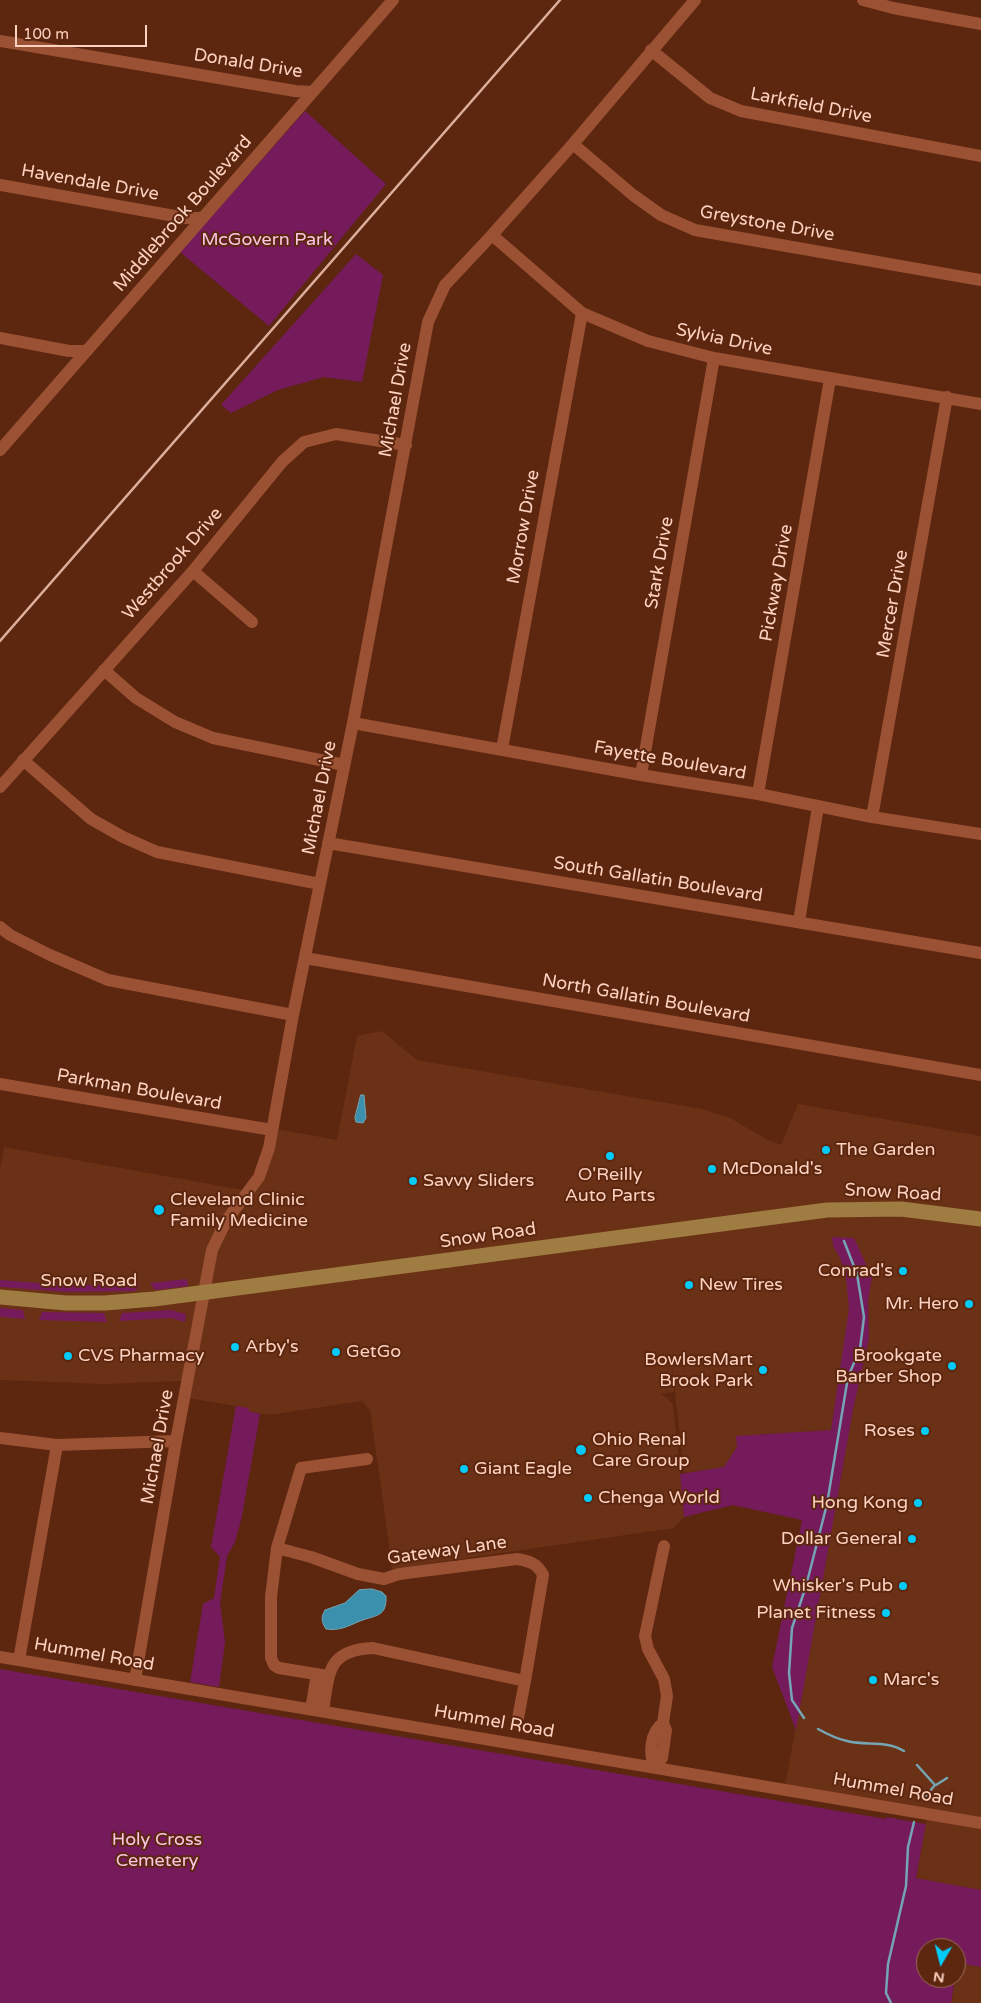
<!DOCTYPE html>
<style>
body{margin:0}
#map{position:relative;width:981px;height:2003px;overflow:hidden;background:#5c260f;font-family:"Varela Round",sans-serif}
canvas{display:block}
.north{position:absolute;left:916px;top:1938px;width:50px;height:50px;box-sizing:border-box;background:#5c260f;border:1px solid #9c6b56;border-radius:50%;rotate:188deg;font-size:14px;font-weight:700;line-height:20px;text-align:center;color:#fdd2c1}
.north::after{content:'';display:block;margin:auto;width:18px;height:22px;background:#03cbf9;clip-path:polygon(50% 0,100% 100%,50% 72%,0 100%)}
.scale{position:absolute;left:15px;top:25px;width:132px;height:22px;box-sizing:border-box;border:2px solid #fdd2c1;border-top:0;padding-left:6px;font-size:15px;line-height:18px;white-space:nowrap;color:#fdd2c1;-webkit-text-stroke:4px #5c260f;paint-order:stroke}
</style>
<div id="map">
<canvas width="981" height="2003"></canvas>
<div class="north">N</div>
<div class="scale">100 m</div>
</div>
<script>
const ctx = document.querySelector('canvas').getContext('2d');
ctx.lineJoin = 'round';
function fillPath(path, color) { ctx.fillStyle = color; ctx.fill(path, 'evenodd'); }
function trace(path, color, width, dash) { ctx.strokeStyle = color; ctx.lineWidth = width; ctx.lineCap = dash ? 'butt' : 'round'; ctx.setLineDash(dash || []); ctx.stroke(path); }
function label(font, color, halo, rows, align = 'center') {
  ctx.font = font + ' "Varela Round",sans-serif'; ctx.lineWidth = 4; ctx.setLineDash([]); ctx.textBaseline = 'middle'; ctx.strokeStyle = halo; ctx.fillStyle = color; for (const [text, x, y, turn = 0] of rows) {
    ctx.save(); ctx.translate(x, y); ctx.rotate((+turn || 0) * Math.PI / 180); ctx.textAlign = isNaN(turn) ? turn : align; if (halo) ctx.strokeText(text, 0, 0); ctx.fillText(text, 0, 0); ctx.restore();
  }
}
const built = new Path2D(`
 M382,1031L417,1060L702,1109L730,1118L768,1140L781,1145L798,1104L981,1136V1818L785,1786L853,1410L869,1338L868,1300L872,1277L847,1275L850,1315L831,1430L737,1436V1447L724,1467L684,1473L670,1349L674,1392L660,1394L666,1397L673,1405L682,1490L684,1517L674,1528L392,1569L383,1500L370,1410L362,1401L269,1415L248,1411V1408L181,1397L183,1381L104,1384L0,1380V1170L4,1147L254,1192L277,1129L337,1140L357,1036Z
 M927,1817L981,1826V1890L916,1878Z
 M958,1963L981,1967V2003H951Z`);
const green = new Path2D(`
 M305,111L386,184L269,326L180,252Z
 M356,254L383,275L362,382L324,377L278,390L231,413L221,405Z
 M832,1237L854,1238L872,1277L868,1300L869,1338L853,1410L796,1730L772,1667L802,1520L733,1505L684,1517L680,1474L724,1467L737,1447L736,1436L831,1430L849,1309L846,1277L840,1258L833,1246Z
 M187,1279L188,1286L155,1290L150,1283Z
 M0,1280L65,1285L140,1284L135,1291L68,1292L0,1287Z
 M0,1308L23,1310L25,1319L0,1317Z
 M171,1310L186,1314L185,1322L171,1318L119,1321L122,1313Z
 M42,1312L104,1313L107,1322L39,1320Z
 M236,1406L249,1408L248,1411L260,1414L242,1516L235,1542L227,1556L220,1603L225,1642L219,1687L190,1682L203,1604L214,1598L220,1557L211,1547Z
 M0,1669L886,1819V1817L926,1824L916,1878L981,1890V1967L958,1963L956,1973V1948H926V1978H955L951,2003H0Z`);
const water = new Path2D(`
 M361,1095H364L366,1118L363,1123L356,1122L355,1118Z
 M372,1589L382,1592L386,1596C387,1617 376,1615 360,1621C348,1626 340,1631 326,1629C321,1621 321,1617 325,1610L345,1603L359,1590Z`);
const stream = new Path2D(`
 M804,1718L792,1700L789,1673L792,1628L806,1586L827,1504L848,1377L860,1349L864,1317L857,1274L844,1241
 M818,1729C827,1734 837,1739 847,1741C866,1746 887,1740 904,1751
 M917,1765L935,1785L923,1799
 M936,1785L947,1778
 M891,2003L886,1993L888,1964L906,1886L908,1847L914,1822`);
const minor = new Path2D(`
 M863,0L893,8L981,24
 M0,41L295,91L312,92
 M651,50L710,98L741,111L981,156
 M573,144L633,195L661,215L695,230L981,280
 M0,185L186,218H203
 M492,235L582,313L648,341L714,358L981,404
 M0,338L69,351H87
 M0,450L393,0
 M193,571L252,622
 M104,670L136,698L175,722L213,738L344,765
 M353,723L641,775L758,794L872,817L981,834
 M502,749L582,313
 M23,760L91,819L123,837L157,852L320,884
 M641,775L714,358
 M0,787L193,571L282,462L304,442L336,434L406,445
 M758,794L830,379
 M872,817L947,397
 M328,843L981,953
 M799,921L818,807
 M0,927L10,935L50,955L108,980L293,1015
 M305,958L981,1075
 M0,1084L272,1130
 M0,1438L57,1445L176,1441
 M277,1548L311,1557L358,1574L384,1579L399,1574L517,1559C529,1561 537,1563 543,1575L525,1681L373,1648C327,1650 329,1673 323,1711
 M0,1657L981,1823
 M19,1660L57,1445
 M328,1676L279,1668L274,1665L271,1658V1597L277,1548L301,1468L367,1459
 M135,1680L176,1441L212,1250L226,1221L259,1177L269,1148L293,1015L353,723L428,322L445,285L492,235L573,144L695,0
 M311,1709L317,1674
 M518,1718L525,1681
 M654,1767L662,1758L666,1730L663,1723L667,1696L664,1679L648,1649L645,1636L664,1546
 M654,1767C649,1752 650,1733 663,1723`);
const major = new Path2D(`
 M0,1297L66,1303H105L154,1299L827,1210L901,1209L981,1219`);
const rail = new Path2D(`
 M0,641L560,0`);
const markers = [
 [826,1150,5,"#03cbf9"],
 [610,1156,5,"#03cbf9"],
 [712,1169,5,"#03cbf9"],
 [413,1181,5,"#03cbf9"],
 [159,1210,6,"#03cbf9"],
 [903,1271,5,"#03cbf9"],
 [689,1285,5,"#03cbf9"],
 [969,1304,5,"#03cbf9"],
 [235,1347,5,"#03cbf9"],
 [336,1352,5,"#03cbf9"],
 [68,1356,5,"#03cbf9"],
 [952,1366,5,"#03cbf9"],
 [763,1370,5,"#03cbf9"],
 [925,1431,5,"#03cbf9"],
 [581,1450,6,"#03cbf9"],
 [464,1469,5,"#03cbf9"],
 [588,1498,5,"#03cbf9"],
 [918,1503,5,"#03cbf9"],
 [912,1539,5,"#03cbf9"],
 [903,1586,5,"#03cbf9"],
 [886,1613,5,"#03cbf9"],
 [873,1680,5,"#03cbf9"]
];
const streetNames = [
 ["Donald Drive",248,64,9],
 ["Larkfield Drive",811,106,11],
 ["Havendale Drive",90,183,10],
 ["Middlebrook Boulevard",183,214,-49],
 ["Greystone Drive",767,224,10],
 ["Sylvia Drive",724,340,12],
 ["Michael Drive",396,400,-80],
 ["Morrow Drive",524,527,-80],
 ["Stark Drive",660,563,-80],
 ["Westbrook Drive",173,564,-49],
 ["Pickway Drive",777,583,-80],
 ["Mercer Drive",893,604,-80],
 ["Fayette Boulevard",670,761,10],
 ["Michael Drive",320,798,-79],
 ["South Gallatin Boulevard",658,880,9],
 ["North Gallatin Boulevard",646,999,10],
 ["Parkman Boulevard",139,1090,10],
 ["Snow Road",893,1193,3],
 ["Snow Road",488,1236,-8],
 ["Snow Road",89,1281],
 ["Michael Drive",158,1447,-80],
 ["Gateway Lane",447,1551,-8],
 ["Hummel Road",94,1655,10],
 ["Hummel Road",494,1722,10],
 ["Hummel Road",893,1790,10]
];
const parkNames = [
 ["McGovern Park",267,240],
 ["Holy Cross",157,1840],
 ["Cemetery",157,1861]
];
const poiNames = [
 ["The Garden",836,1150],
 ["McDonald's",722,1169],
 ["O'Reilly",610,1175,"center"],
 ["Auto Parts",610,1196,"center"],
 ["Savvy Sliders",423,1181],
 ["Cleveland Clinic",170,1200],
 ["Family Medicine",170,1221],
 ["Conrad's",893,1271,"right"],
 ["New Tires",699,1285],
 ["Mr. Hero",959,1304,"right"],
 ["Arby's",245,1347],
 ["GetGo",346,1352],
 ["CVS Pharmacy",78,1356],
 ["Brookgate",942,1356,"right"],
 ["Barber Shop",942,1377,"right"],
 ["BowlersMart",753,1360,"right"],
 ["Brook Park",753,1381,"right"],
 ["Roses",915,1431,"right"],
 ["Ohio Renal",592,1440],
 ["Care Group",592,1461],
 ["Giant Eagle",474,1469],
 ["Chenga World",598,1498],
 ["Hong Kong",908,1503,"right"],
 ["Dollar General",902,1539,"right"],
 ["Whisker's Pub",893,1586,"right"],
 ["Planet Fitness",876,1613,"right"],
 ["Marc's",883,1680]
];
fillPath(built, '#6b3116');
fillPath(green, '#751b5b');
fillPath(water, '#3b91ad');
trace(water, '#75a4b3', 1);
trace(stream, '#75a4b3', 2.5);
trace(minor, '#9b5133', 12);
trace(major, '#9f7c41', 15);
trace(rail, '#dcae9c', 2.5);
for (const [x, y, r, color] of markers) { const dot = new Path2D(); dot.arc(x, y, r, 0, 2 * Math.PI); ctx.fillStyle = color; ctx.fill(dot); trace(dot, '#5c260f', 2); }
label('18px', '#fdd2c1', '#5c260f', streetNames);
label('18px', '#fbc6e5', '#5c260f', parkNames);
label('18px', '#fdd2c1', '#5c260f', poiNames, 'left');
</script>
